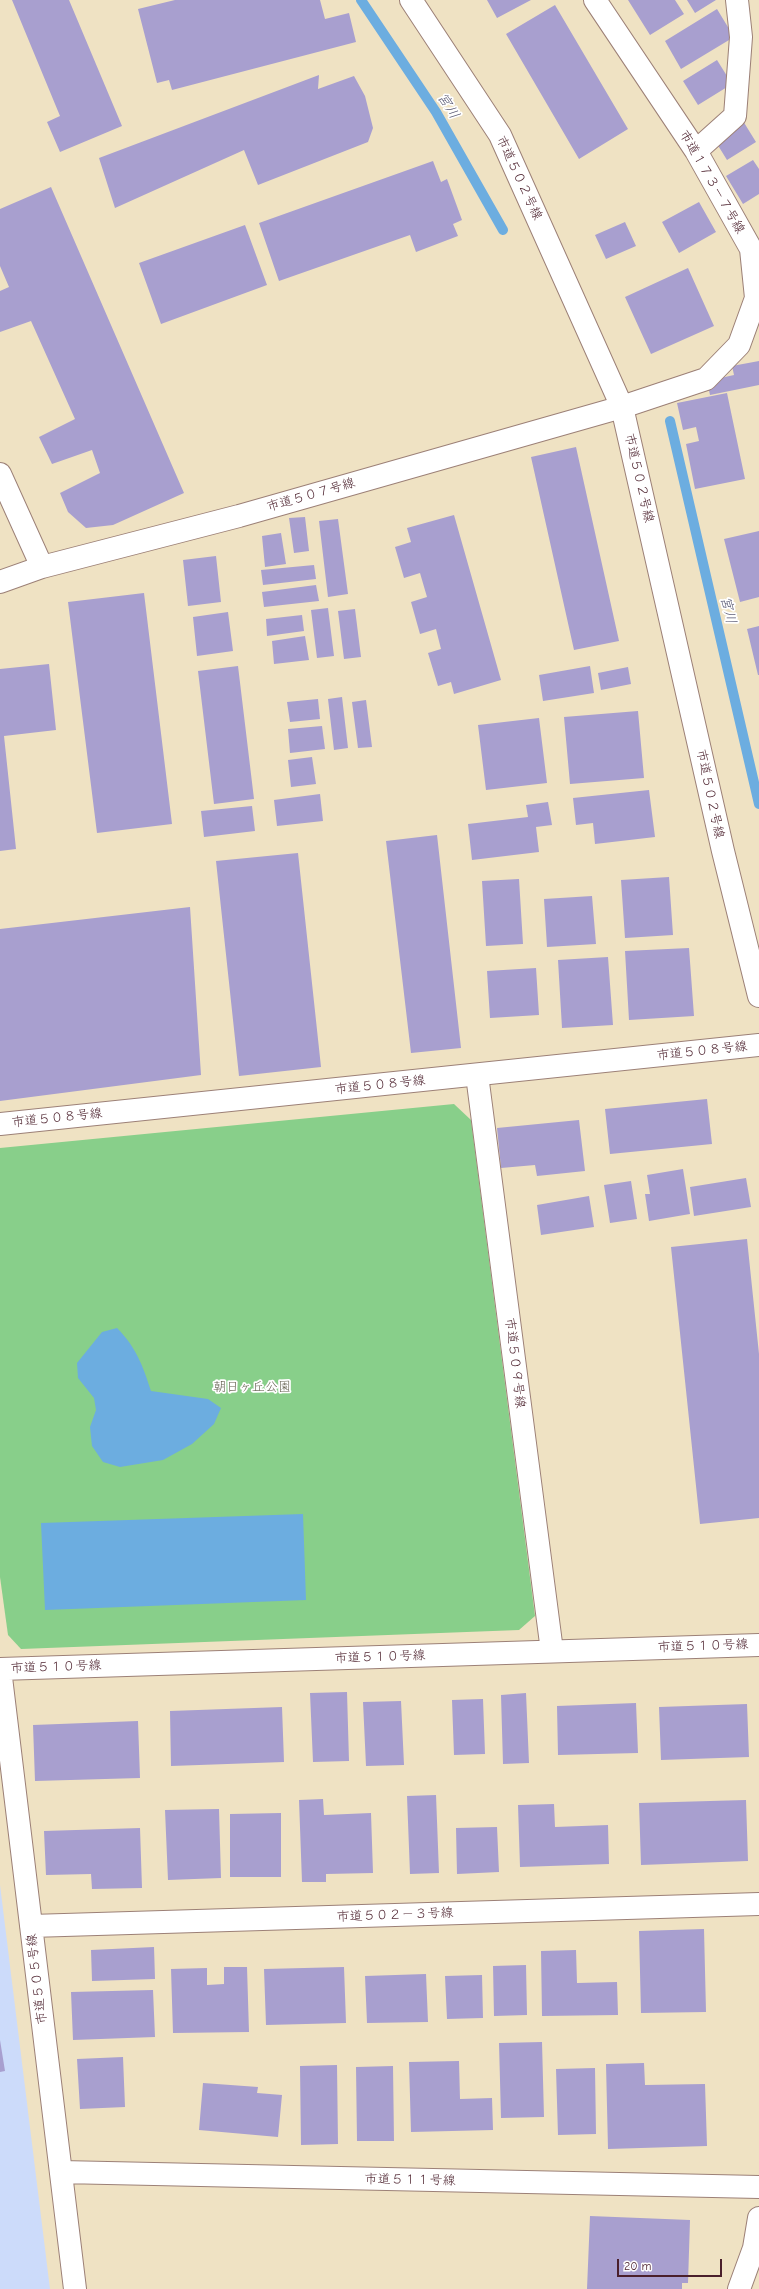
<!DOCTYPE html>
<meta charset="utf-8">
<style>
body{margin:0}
#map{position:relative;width:759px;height:2289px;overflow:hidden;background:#efe2c3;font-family:"Comic Neue",sans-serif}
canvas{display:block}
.scale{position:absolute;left:617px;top:2259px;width:105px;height:18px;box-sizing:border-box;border:2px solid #4a1f2b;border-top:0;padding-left:5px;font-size:12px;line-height:14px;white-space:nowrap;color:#4a1f2b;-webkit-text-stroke:3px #fff;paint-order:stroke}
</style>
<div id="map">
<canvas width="759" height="2289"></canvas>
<div class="scale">20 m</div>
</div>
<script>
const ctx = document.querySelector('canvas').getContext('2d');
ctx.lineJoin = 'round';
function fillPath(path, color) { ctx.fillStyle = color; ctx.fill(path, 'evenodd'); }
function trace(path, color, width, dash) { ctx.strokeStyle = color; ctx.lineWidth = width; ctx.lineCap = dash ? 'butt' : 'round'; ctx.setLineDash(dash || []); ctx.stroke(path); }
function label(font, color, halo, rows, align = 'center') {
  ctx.font = font + ' "Comic Neue","Klee One",sans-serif'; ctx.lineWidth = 3.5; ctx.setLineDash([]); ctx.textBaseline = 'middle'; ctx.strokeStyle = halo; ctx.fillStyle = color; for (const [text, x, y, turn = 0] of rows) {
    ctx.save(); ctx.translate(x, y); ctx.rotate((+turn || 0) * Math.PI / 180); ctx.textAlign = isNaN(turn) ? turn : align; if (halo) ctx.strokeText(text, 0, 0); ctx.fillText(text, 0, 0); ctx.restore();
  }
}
const built = new Path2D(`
 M0,1885L50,2289H0Z`);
const green = new Path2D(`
 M454,1104L471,1120L535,1616L519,1630L21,1649L8,1635L0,1577V1148Z`);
const water = new Path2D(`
 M117,1328C136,1347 143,1366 151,1391L208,1399L221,1408L214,1424L192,1444L163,1460L120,1467L103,1462L92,1446L90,1427L96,1410L94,1398L78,1378L77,1363L102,1332Z
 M303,1514L306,1600L45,1610L41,1523Z`);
const stream = new Path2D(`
 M361,0L436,112L503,230
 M670,421L759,804`);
const building = new Path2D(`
 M12,0H69L122,126L60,152L47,122L60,116Z
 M175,0H320L325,19L349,13L356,42L172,90L169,80L157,83L138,9Z
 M487,0H531L497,18Z
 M628,0H675L684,14L650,35Z
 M687,0H716L695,13Z
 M555,5L628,129L579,159L506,34Z
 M717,9L734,37L681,69L665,41Z
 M717,60L732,84L698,105L683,81Z
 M319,75L318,89L354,76L365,96L373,128L368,142L258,185L244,150L115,208L99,158Z
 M743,121L756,142L727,160L714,139Z
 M753,160L759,169V194L743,204L726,176Z
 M433,161L441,182L447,179L462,220L453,224L458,236L416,252L410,235L279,281L259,223Z
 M51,187L184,493L113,525L86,528L68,512L60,493L100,473L92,450L52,464L39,437L75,419L31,321L0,332V291L9,287L0,266V209Z
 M699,202L716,232L679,253L662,222Z
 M625,222L636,246L606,259L595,235Z
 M245,225L267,285L161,324L139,263Z
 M688,268L714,326L651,354L625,297Z
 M759,361V385L710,395L707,381L734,375L732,366Z
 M727,393L745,479L695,489L686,444L699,441L696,427L683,430L677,403Z
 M576,447L619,641L574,650L531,457Z
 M454,515L501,680L454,694L451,682L438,686L428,653L441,649L436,629L420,634L411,602L427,597L420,573L404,578L395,547L411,542L407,528Z
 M305,517L309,551L294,553L289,518Z
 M338,519L348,594L328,597L319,521Z
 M759,531V597L740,602L724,539Z
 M281,533L286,564L265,567L262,536Z
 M216,556L221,602L188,606L183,560Z
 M314,565L316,579L263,585L261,570Z
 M316,585L319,601L264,607L262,592Z
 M144,593L172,824L97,833L68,602Z
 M328,608L334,656L317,658L311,610Z
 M355,609L361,657L344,659L338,611Z
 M228,612L233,651L197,656L193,617Z
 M302,615L304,631L267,636L266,619Z
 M759,626V675H758L747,629Z
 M305,636L309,660L274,664L272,641Z
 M49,664L56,730L4,736L16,849L0,851V669Z
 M238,666L254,799L214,804L198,671Z
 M590,666L594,693L543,701L539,675Z
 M628,667L631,684L601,690L598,673Z
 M342,697L348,748L334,750L328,699Z
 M318,699L320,719L290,722L287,702Z
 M366,700L372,747L358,748L352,702Z
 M638,711L644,778L570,784L564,717Z
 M539,718L547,783L486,790L478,725Z
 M322,726L325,749L290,753L288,729Z
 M312,757L316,784L291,787L288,760Z
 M649,790L655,837L595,844L593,823L576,825L573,798Z
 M320,794L323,821L277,826L274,800Z
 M548,802L552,825L536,827L539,852L472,860L468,824L528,817L526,805Z
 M252,806L255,831L204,837L201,811Z
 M437,835L461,1048L411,1053L386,841Z
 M298,853L321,1067L239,1076L216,861Z
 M669,877L673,935L625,938L621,880Z
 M519,879L523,944L486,946L482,881Z
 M592,896L596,944L547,947L544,899Z
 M190,907L201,1075L0,1101V929Z
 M689,948L694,1016L629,1020L625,951Z
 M608,957L613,1025L562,1028L558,960Z
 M536,968L539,1015L490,1018L487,971Z
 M707,1099L712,1144L610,1154L605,1109Z
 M579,1120L585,1171L537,1176L535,1165L501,1168L497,1128Z
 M683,1169L690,1214L649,1221L645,1194H650L647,1175Z
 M746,1178L751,1207L694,1216L690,1187Z
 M631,1181L637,1219L610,1223L604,1185Z
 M589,1196L594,1227L541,1235L537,1205Z
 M747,1239L759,1354V1518L700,1524L671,1247Z
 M347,1692L349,1761L313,1762L310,1693Z
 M526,1693L529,1763L503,1764L501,1695Z
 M483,1699L485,1754L454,1755L452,1700Z
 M401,1701L404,1765L366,1766L363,1702Z
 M636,1703L638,1753L558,1755L557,1706Z
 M747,1704L749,1757L661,1760L659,1707Z
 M282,1707L284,1762L171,1766L170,1711Z
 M138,1721L140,1778L35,1781L33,1725Z
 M436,1795L439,1873L410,1874L407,1796Z
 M323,1799L324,1815L371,1813L373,1873L326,1874V1882H302L299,1800Z
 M746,1800L748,1861L641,1865L639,1803Z
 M554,1804L555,1827L608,1825L609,1864L520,1867L518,1805Z
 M219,1809L221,1878L168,1880L165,1810Z
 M281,1813V1877H230V1814Z
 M497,1827L499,1872L457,1874L456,1828Z
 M140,1828L142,1888L92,1889L91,1874L46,1875L44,1831Z
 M704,1929L706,2012L641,2013L639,1931Z
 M154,1947L155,1979L92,1981L91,1950Z
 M576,1950L577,1983L617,1982L618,2015L542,2016L541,1951Z
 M526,1965L527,2015L494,2016L493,1966Z
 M224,1967H247L249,2032L173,2033L171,1969L207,1968V1985L224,1984Z
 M344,1967L346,2023L266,2025L264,1969Z
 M426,1974L428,2022L367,2023L365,1976Z
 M482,1975L483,2018L447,2019L445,1976Z
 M153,1990L155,2037L73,2040L71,1992Z
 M0,2040L5,2071L0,2072Z
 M542,2042L544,2117L501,2118L499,2043Z
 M123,2057L125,2107L80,2109L77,2059Z
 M459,2061L460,2099L492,2098L493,2130L411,2132L409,2062Z
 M644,2063L645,2085L705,2084L707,2146L608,2149L606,2064Z
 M337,2065L338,2144L301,2145L300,2066Z
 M393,2066L394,2141H357L356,2067Z
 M595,2068L596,2134L558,2135L556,2069Z
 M203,2083L258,2087L257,2093L282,2095L278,2137L199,2130Z
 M590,2216L690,2220L688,2283H682V2289H587Z`);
const minor = new Path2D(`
 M696,151L735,116L741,37L737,0
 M0,474L42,567
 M0,582L42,567L239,516L622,407L706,379L739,345L756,298L751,249L696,151L595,0
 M477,1075L552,1651
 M0,1669L759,1645
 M0,1669L75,2289
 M31,1926L759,1904
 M61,2172L759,2187`);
const tertiary = new Path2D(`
 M411,0L500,135L622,407L723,851L759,996
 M0,1124L759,1045
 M739,2289L754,2248L759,2218`);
const streetNames = [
 ["市道５０２号線",519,178,65],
 ["市道１７３－７号線",712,182,60],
 ["市道５０２号線",639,478,77],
 ["市道５０７号線",311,495,-16],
 ["市道５０２号線",710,794,78],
 ["市道５０８号線",702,1051,-6],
 ["市道５０８号線",380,1085,-6],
 ["市道５０８号線",57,1118,-6],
 ["市道５０９号線",515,1363,83],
 ["市道５１０号線",703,1646,-2],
 ["市道５１０号線",380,1657,-2],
 ["市道５１０号線",56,1667,-2],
 ["市道５０２－３号線",395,1915,-2],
 ["市道５０５号線",37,1979,-97],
 ["市道５１１号線",410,2180,1]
];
const parkNames = [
 ["朝日ヶ丘公園",252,1387]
];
const waterNames = [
 ["宮川",448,106,58],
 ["宮川",728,610,77]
];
fillPath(built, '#ccdbfa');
fillPath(green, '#88cf8a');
fillPath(water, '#6cade0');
trace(stream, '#6cade0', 10);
fillPath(building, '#a89fcf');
trace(minor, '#9c8077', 24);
trace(tertiary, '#9c8077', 24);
trace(minor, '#fff', 22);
trace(tertiary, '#fff', 22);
label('13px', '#4a1f2b', '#fff', streetNames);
label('13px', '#605d4c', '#fff', parkNames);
label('italic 14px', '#585873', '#fff', waterNames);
</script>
